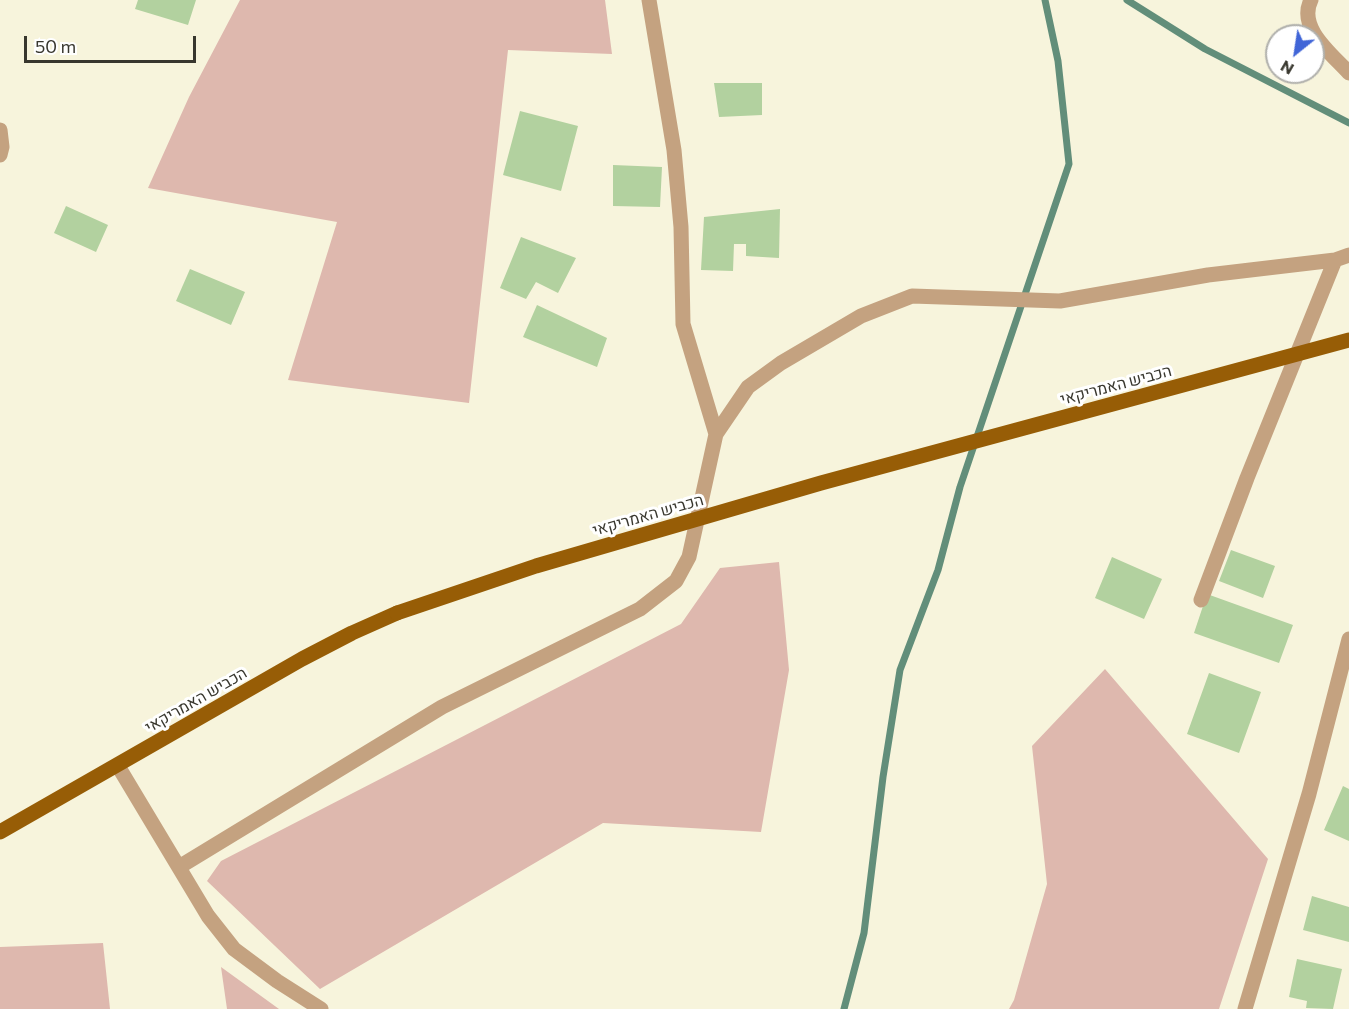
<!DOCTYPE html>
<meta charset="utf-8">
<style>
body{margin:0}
#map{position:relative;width:1349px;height:1009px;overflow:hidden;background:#f7f4dc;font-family:Commissioner,sans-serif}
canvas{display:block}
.north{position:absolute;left:1265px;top:24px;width:60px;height:60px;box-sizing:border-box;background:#fff;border:2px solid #afafab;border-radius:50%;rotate:210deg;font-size:16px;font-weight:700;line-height:24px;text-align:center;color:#38372e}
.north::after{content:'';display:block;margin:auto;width:21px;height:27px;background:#4065d7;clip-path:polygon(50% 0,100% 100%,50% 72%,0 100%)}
.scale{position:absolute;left:24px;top:36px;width:172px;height:27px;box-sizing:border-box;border:3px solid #38372e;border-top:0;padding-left:8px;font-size:18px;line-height:21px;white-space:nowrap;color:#38372e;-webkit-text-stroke:4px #fff;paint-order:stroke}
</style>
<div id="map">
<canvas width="1349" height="1009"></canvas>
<div class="north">N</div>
<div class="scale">50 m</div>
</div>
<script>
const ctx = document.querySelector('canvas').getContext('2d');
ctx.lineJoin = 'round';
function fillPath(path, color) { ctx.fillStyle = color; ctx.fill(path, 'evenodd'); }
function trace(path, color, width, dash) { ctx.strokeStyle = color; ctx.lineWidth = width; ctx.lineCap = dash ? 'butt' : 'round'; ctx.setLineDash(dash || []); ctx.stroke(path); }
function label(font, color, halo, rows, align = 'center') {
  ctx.font = font + ' Commissioner,Heebo,sans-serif'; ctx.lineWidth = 6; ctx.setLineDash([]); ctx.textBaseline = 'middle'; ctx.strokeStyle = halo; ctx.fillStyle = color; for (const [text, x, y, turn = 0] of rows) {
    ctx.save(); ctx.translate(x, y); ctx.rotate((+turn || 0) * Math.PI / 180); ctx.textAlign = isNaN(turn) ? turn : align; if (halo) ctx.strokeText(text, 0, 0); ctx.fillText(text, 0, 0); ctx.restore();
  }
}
const green = new Path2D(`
 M240,0H605L612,54L508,50L469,403L288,380L337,222L148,188L189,97Z
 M779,562L789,670L761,832L603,823L320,989L207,881L221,861L681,624L720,568Z
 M1105,669L1268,859L1219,1009H1009L1014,1000L1047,884L1032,746Z
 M103,943L110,1009H0V947Z
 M221,967L279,1009H227Z`);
const stream = new Path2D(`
 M1127,0L1205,49L1349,123
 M844,1009L864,933L883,777L900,670L938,570L960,487L1069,164L1058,61L1045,0`);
const building = new Path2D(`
 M138,0H196L188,25L135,9Z
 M714,83H762V115L719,117Z
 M520,111L578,126L561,191L503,175Z
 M613,165L662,167L660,207L613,206Z
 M66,206L108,225L96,252L54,233Z
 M780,209L779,258L746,256V244H734L733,271L701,270L704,217Z
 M521,237L576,258L558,293L536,282L526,299L500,288Z
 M190,269L245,292L231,325L176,301Z
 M537,305L607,338L597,367L523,337Z
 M1231,550L1275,566L1263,598L1219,581Z
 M1112,557L1162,579L1144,619L1095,598Z
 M1207,594L1293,625L1279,663L1194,633Z
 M1209,673L1261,692L1239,753L1187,734Z
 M1343,786L1349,789V841L1324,830Z
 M1312,896L1349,907V942L1303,930Z
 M1297,959L1342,969L1333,1009L1306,1008L1307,1001L1289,997Z`);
const minor = new Path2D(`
 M649,0L674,150L681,227L683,324L716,434
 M1311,0C1297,28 1332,54 1349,73
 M0,130L2,147L0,155
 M1201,600L1247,478L1335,260
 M118,766L208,916L234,949L277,981L321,1009
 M179,867L442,707L640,609L676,581L689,557L716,434L748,387L781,363L861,316L912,296L1060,301L1208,275L1335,260L1349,255
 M1245,1009L1309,794L1349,639`);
const major = new Path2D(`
 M0,832L302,659L352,633L397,613`);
const majorBridge = new Path2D(`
 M397,613L536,566L821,483L1349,340`);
const streetNames = [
 ["הכביש האמריקאי",1116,385,-15],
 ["הכביש האמריקאי",648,515,-16],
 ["הכביש האמריקאי",196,700,-30]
];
fillPath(green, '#deb8ae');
trace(stream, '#628e7a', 7);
fillPath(building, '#b2d19f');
trace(minor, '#c4a280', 15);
trace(major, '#975d06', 15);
trace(majorBridge, '#975d06', 15);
label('16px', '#38372e', '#fff', streetNames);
</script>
